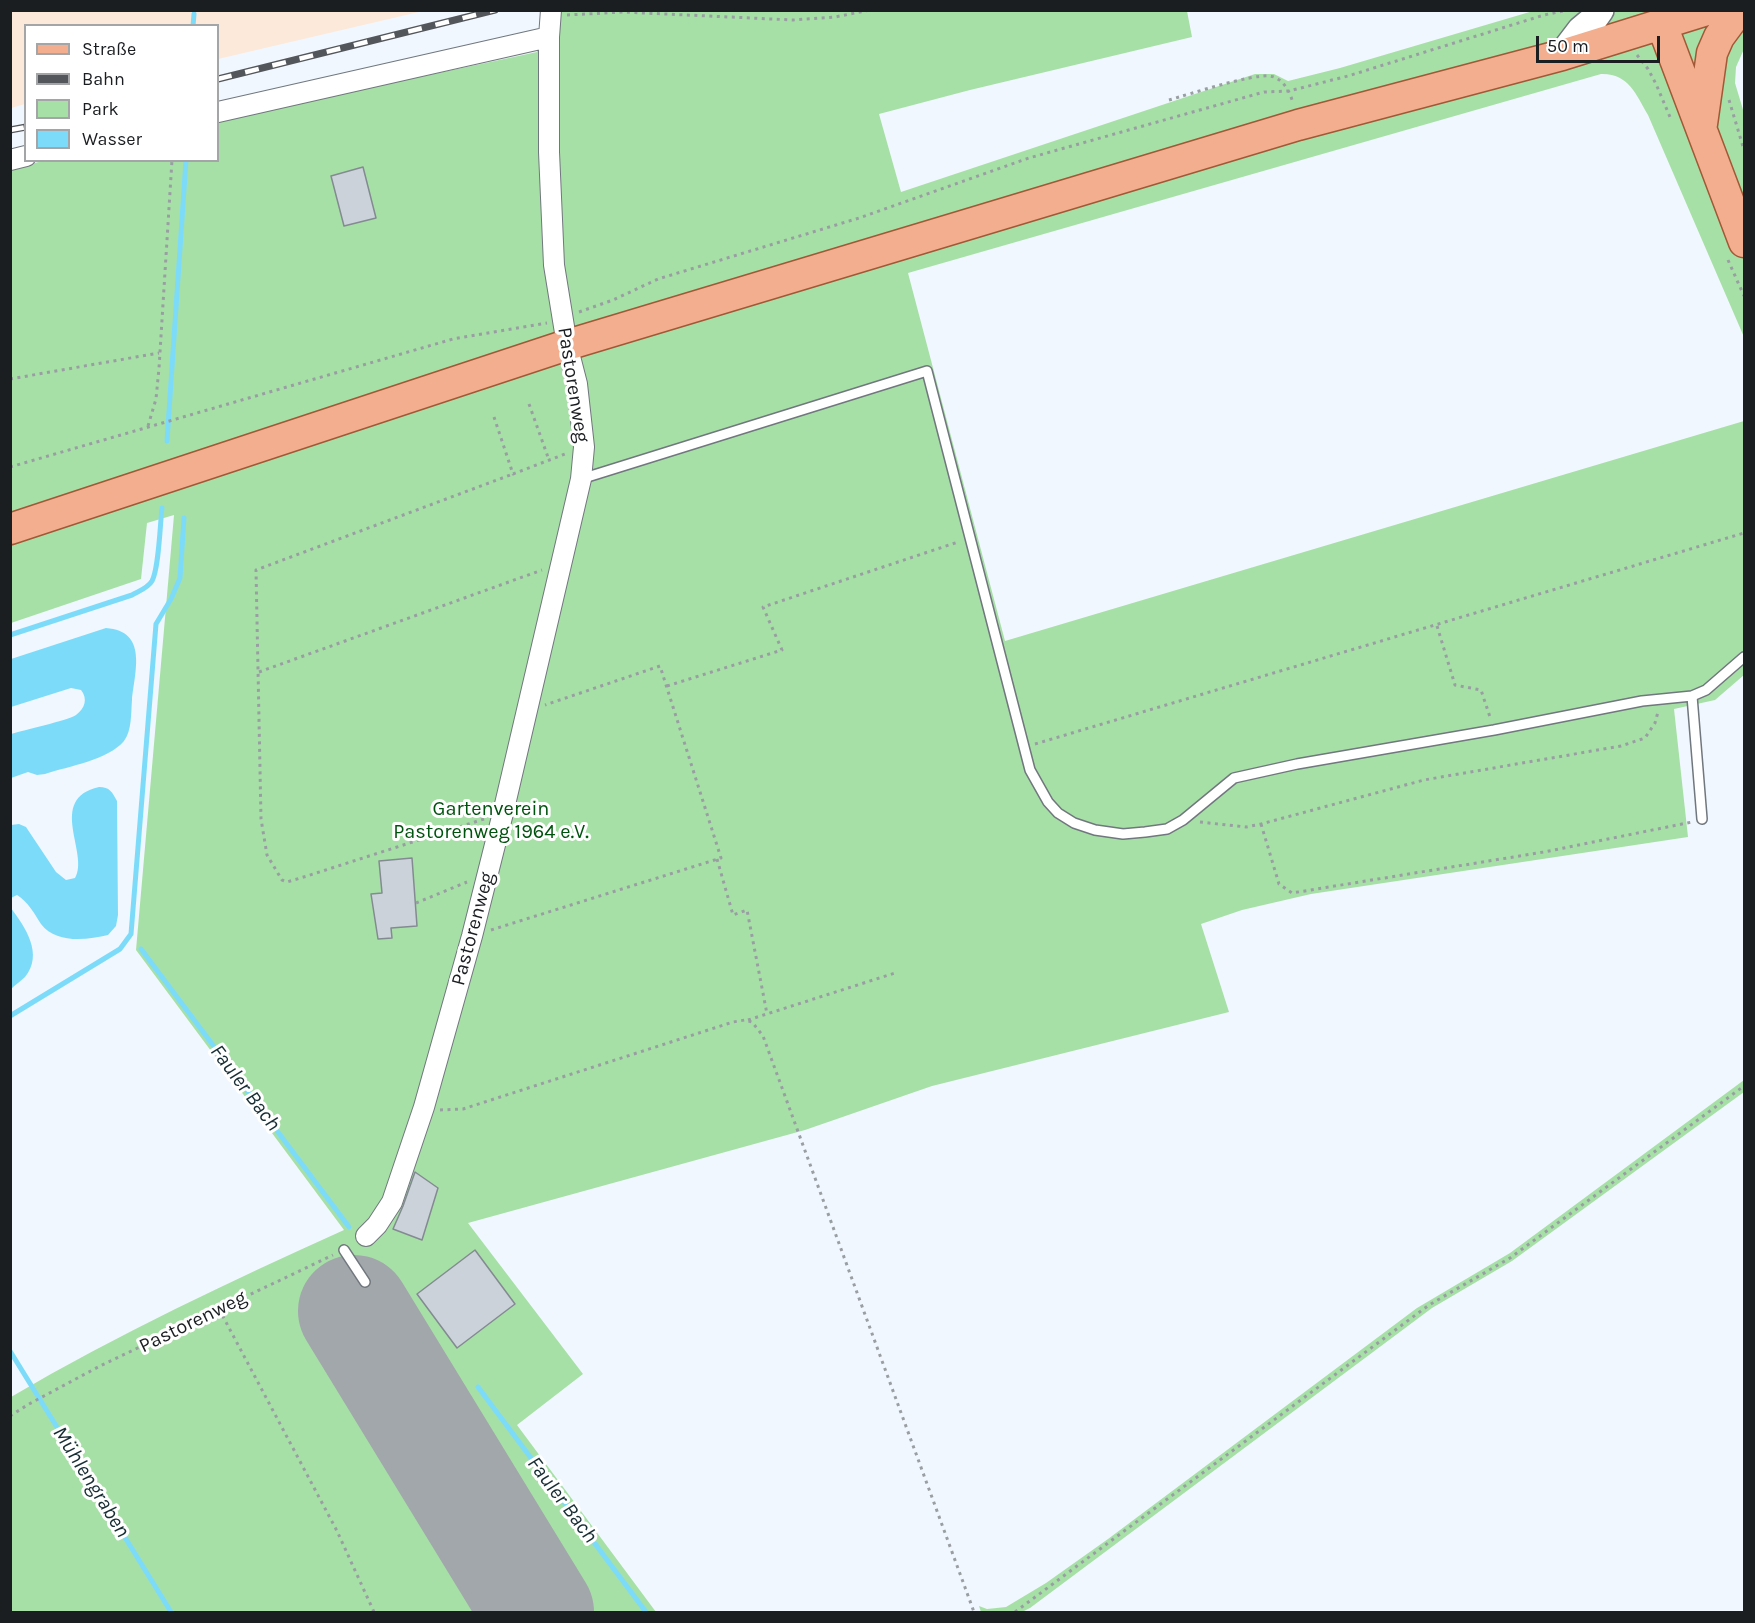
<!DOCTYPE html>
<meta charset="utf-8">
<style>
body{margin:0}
#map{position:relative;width:1755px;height:1623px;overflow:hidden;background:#f1f7fe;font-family:Karla,sans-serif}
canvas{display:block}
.frame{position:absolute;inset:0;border:12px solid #1b1e21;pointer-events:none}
.legend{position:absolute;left:24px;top:24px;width:195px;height:138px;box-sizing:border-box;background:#fff;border:2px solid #a4a5a6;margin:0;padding:8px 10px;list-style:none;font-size:18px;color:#1b1e21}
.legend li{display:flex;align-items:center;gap:12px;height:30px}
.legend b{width:30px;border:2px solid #a4a5a6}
.scale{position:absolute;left:1536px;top:36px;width:124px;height:27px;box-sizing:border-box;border:3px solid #1b1e21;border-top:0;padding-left:8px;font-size:18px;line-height:21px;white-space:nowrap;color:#1b1e21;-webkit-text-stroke:4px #fff;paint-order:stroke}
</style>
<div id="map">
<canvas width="1755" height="1623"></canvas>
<div class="frame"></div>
<ul class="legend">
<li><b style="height:8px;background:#f2ae8e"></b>Straße</li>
<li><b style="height:8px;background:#53575b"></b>Bahn</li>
<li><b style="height:16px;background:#a7e0a6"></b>Park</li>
<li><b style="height:16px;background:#7ddbfa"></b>Wasser</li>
</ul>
<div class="scale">50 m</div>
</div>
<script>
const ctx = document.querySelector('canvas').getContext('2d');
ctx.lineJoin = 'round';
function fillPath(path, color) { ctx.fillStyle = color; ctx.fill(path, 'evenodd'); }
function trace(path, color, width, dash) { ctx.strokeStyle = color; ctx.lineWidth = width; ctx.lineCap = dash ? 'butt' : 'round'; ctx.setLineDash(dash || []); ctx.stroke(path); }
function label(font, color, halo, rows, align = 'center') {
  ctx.font = font + ' Karla,sans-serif'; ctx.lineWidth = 6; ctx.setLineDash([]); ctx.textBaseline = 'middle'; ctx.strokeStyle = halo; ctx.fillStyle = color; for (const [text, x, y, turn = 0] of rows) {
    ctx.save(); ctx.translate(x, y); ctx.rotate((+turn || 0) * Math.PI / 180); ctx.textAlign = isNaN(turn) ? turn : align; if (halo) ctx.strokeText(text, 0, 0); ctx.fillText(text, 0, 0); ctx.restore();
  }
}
const commercial = new Path2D(`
 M10,11L11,10L423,11L218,59V26H26L25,104L11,108Z`);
const green = new Path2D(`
 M560,11H1187L1192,37L970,90L879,114L901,192L1255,74H1274L1288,81L1340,68L1533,11H1744V49L1736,67L1735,83L1744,113V337L1648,115C1636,94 1628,73 1601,74L908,273L1005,641L1744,421V675L1715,700L1674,709L1688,837L1311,894L1242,910L1201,924L1229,1012L932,1086L805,1130L468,1223L583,1374L517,1425L656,1612H11V1397C118,1334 231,1281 344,1230L136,950L174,515L147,523L141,579L11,623L10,169L47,160H218V120L537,52L541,15Z
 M1744,1080V1092L1512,1261L1432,1308L1030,1608L1022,1612H981L979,1606L987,1609L1006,1607L1046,1583L1108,1539L1417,1308L1510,1253Z`);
const water = new Path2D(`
 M106,628C148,631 135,671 132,700C131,712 132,731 124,741C108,760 69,766 45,774L37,775L28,772L11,778V734C24,730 66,721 76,715C85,708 88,699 81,690L71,688L11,707V659Z
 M99,787C110,787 112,792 117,801L118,915L116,926L108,935C87,940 56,944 41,924C34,913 28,902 17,895L11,898V825L19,824L26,827L56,872L66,880L75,878C90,854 46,799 99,787Z
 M11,908C25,927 44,954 25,977C21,981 15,985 11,989Z`);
const stream = new Path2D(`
 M193,26L194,14
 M167,441L186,160
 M10,635L132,595C139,591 148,588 152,581C159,568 160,524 162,508
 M141,949L349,1227
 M10,1016L120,949L131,934L156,624L171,599L180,578L184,518
 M10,1351L171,1612
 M478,1387L646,1612`);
const runway = new Path2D(`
 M354,1311L538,1612`);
const building = new Path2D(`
 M363,167L376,218L344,226L331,176Z
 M412,858L417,926L391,928L392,938L378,939L371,894L382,893L379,861Z
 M415,1172L438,1188L422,1240L393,1229L403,1206Z
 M475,1250L515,1304L457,1348L417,1294Z`);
const path = new Path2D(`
 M567,15L623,12L793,20L835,17L870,10
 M1637,55L1648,69L1656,84L1670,117
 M1169,100C1190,94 1251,74 1270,76C1283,78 1290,92 1293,103
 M1729,100L1744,150
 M1728,260L1744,296
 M579,312L613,300L658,279L859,218L1029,158L1264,92L1289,91L1348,76L1544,15L1568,10
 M10,379L159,353
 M529,404L549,460
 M494,417L513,474L565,454
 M148,426L156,399L159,368L172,160
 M10,467L453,339L547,323
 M1437,626L1455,685L1481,690L1491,720
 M259,672L542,570
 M667,686L782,650L763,607L958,542
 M1035,744L1744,533
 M484,819L307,876L287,882L282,880L267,855L261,819L256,570L513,474
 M1200,822L1246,827L1261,824L1424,780L1621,746L1645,738L1655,723L1658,712
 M1261,824L1279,884L1292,893L1544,852L1692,822
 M717,859L733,915L747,910L767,1014
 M416,903L467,882
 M491,930L721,858L660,666L545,705
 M748,1020L895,973
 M440,1110L463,1109L733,1022L745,1020L752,1022L763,1036L974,1612
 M219,1309L337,1531L374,1612
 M10,1416L29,1404L100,1366L333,1255
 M1015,1612L1429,1305L1510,1258L1744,1086`);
const service = new Path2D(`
 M581,479L927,371L1030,770L1048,802L1058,813L1074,823L1095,830L1123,834L1145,832L1167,829L1183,820L1234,778L1297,764L1494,730L1642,701L1692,696L1706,690L1744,657
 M1692,696L1702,819
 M344,1250L365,1282`);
const minor = new Path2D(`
 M218,112L549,37
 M10,160L26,156
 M366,1236L377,1225L392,1202L424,1107L472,936L503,813L581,479L584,447L577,384L567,345L554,265L549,152V37L551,10`);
const secondary = new Path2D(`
 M1562,55L1581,30L1593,20L1600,10`);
const primary = new Path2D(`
 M1662,25L1744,242
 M1702,124L1712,53L1719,37L1739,10
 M10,529L567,345L1298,125L1562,55L1707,10`);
const rail = new Path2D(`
 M218,79L495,10
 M10,130L26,127`);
const streetNames = [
 ["Pastorenweg",573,385,81],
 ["Pastorenweg",473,929,-75],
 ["Pastorenweg",193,1322,-26]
];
const parkNames = [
 ["Gartenverein",491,809],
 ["Pastorenweg 1964 e.V.",491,832]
];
const waterNames = [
 ["Fauler Bach",245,1088,53],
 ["Mühlengraben",91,1482,58],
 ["Fauler Bach",562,1500,53]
];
fillPath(commercial, '#fce9d9');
fillPath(green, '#a7e0a6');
fillPath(water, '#7ddbfa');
trace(stream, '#7ddbfa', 5);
trace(runway, '#a2a7ac', 112);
fillPath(building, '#cbd2da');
trace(building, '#848a92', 1.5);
trace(service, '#71777e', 12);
trace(minor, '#71777e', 22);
trace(secondary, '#71777e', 30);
trace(primary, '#a15836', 33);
trace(path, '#999ea3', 3, [3, 4.5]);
trace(service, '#fff', 9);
trace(minor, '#fff', 20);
trace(secondary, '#fff', 27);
trace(primary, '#f2ae8e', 30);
trace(rail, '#53575b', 7);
trace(rail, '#fff', 4.5, [14]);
label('20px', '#1b1e21', '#fff', streetNames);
label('20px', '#00530e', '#fff', parkNames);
label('italic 21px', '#172d34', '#fff', waterNames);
</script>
